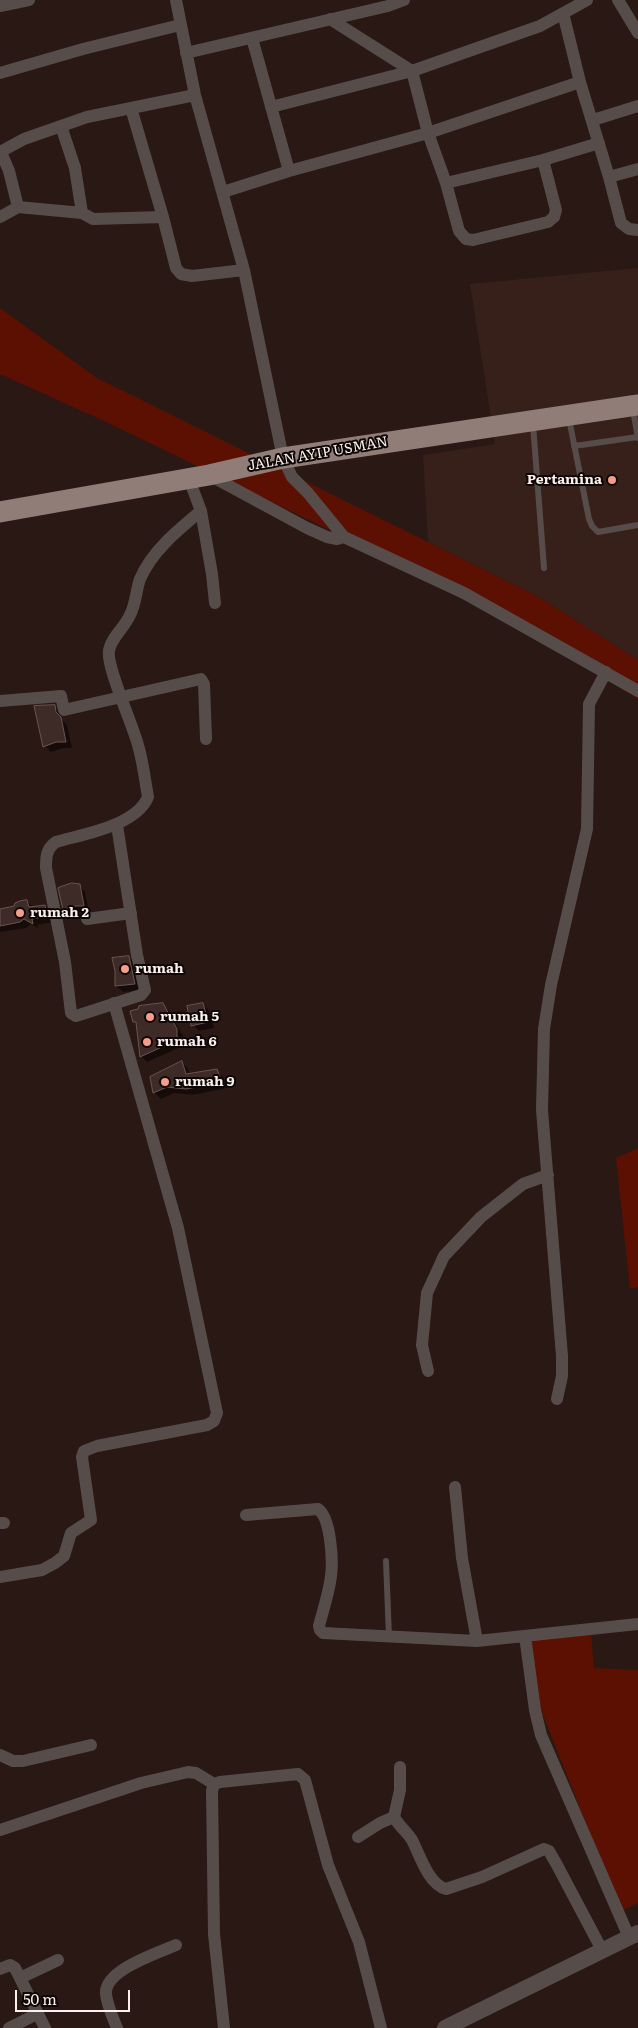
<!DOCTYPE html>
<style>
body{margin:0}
#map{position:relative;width:638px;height:2028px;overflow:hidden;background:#291814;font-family:Literata,serif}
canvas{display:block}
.scale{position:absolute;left:15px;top:1990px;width:115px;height:22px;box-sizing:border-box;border:2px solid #fcefec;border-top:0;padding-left:6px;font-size:15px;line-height:18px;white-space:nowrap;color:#fcefec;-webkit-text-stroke:4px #0c0604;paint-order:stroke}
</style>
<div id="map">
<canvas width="638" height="2028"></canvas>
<div class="scale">50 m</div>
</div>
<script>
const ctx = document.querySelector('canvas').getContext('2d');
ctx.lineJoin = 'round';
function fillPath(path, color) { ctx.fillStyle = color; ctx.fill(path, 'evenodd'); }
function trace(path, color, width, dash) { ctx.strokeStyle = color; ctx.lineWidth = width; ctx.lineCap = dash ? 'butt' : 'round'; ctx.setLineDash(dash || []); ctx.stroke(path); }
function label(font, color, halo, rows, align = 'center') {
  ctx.font = font + ' Literata,serif'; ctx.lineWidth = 4; ctx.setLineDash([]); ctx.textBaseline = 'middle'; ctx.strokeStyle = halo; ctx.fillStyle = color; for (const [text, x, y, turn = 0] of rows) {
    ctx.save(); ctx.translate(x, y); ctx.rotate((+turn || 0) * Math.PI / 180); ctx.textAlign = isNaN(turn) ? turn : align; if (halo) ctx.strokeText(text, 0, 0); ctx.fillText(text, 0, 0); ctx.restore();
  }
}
const built = new Path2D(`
 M638,268V660L539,597L428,542L423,455L495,444L470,284Z`);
const green = new Path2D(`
 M0,308L97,378L539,597L638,660V699L535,629L102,420L0,374Z
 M638,1148V1287L630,1289L616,1158Z
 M526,1631L591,1633L594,1668L638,1670V1903L621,1911L533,1690Z`);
const shadow = new Path2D(`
 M54,706L60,712L62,720L67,725L72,748H63L51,752L45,746Z
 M79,885L85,892L89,912H79L70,915L64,909Z
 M27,901L33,907L45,906L51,912L53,922L37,925L38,928L31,924L26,928L0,932V910L16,907Z
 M128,957L135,963L141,990L123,992L116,986Z
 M162,1004L169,1011L183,1036V1046L147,1062L141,1056L137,1024L134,1021Z
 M202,1004L209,1010L214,1028L199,1031L193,1025Z
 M182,1062L188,1069L190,1075L217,1071L223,1077L227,1088L193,1095L174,1093L161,1099L154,1092L152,1078Z`);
const building = new Path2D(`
 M55,705L56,712L61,717L66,742H56L43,747L34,706Z
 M72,883L80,884L84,906H73L63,910L58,888Z
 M27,900L29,907L45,905L47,916L32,919L33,924L24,919L20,922L0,926V909L14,906L15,903L20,901Z
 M129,956L135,984L115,986V971L112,958Z
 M163,1003L177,1029V1040L140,1057L136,1022H133L130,1011L138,1009L139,1006Z
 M203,1003L208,1022L191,1026L187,1006Z
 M182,1061L186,1074L217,1069L222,1082L186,1089L167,1087L153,1093L150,1077Z`);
const service = new Path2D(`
 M633,410L638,438
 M569,419L589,519L592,526L598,532L638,525
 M533,424L544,568
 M574,446L638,437
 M386,1561L389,1637`);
const minor = new Path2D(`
 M176,0L195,95L244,270L283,458L292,477L308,493L344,537L464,593L638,691
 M618,0L638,33
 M0,6L29,0
 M330,19L412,71L428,133L446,183L459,231L466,239L473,240L548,222L554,217L556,210L543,160
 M252,38L289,171
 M186,53L388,6L404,0
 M0,73L83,49L180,25
 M580,82L609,177L621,223L629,229L638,230
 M271,107L412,71L540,26L587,0
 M131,108L163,217L176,268L181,274L192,276L244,270
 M593,120L638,106
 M61,126L75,168L82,213
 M0,152L24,139L87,117L195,95
 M1,152L9,171L18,207
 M609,177L638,169
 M446,183L543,160L599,143
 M223,192L289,171L428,133L580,82L563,13
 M0,217L18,207L82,213L93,219L163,217
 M209,475L307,528L327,537L337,539L344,537
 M201,511L212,574L215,603
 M0,701L61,696L64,710L201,679L204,684L206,739
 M117,825L137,955L145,990L141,995L76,1016L71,1013L65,962L46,868C46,857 46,849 56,842C83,834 136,826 148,797C145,780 143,762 138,745C133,725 106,666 109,651C110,639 125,627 130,615C136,604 136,590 140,579C152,551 178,530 201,511L189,479
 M87,919L131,913
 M428,1371L422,1345L427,1293L444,1256L481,1217L523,1184L548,1175
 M557,1399L562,1376V1356L542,1110L544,1029L551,985L587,829L589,704L606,672
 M455,1487L462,1558L477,1641
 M246,1515L318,1509C331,1518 333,1561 331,1576C329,1593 323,1610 319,1626L320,1630L323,1633L477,1641L638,1624
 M0,1523H4
 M0,1577L42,1570L55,1563L64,1556L71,1533L91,1520L82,1457L84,1451L97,1446L207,1425L214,1421L217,1413L178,1228L114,1003
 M525,1636L535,1710L541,1735L629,1937
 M0,1755L13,1761H23L91,1745
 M214,1784L220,1782L298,1774L305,1780L328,1865L359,1942L381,2028
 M214,1784L212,1791L214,1934L224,2028
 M394,1817L400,1790V1767
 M0,1830L141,1783L188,1772L196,1773L214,1784
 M358,1837L380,1823L394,1817C399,1826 407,1832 412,1840C420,1855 428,1884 446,1889L482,1877L544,1849L549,1851L557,1865L602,1950
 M0,1969L10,1965L15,1968L45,2028
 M20,1978L58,1960
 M9,2028L37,2014
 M117,2028C113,2018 107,2005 106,1994C104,1970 158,1953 176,1945`);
const tertiary = new Path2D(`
 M445,2028L638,1933`);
const primary = new Path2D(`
 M0,512L209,475L283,458L638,405`);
const markers = [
 [612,480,5,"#f49e8a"],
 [20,913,5,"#f49e8a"],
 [125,969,5,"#f49e8a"],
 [150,1017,5,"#f49e8a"],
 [147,1042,5,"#f49e8a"],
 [165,1082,5,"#f49e8a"]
];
const streetNames = [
 ["JALAN AYIP USMAN",318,454,-10]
];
const poiNames = [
 ["Pertamina",602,480,"right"],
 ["rumah 2",30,913],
 ["rumah",135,969],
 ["rumah 5",160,1017],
 ["rumah 6",157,1042],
 ["rumah 9",175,1082]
];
fillPath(built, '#37201a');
fillPath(green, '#5b1002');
fillPath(shadow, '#0007');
fillPath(building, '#3e2b27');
trace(building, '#695550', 1);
trace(service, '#564d4b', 6);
trace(minor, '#564d4b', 12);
trace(tertiary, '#564d4b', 16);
trace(primary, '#907d78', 21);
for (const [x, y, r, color] of markers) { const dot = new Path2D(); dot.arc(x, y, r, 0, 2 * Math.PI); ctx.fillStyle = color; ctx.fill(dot); trace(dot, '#0c0604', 2); }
label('14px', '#fcefec', '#0c0604', streetNames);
label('bold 14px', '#fcefec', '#0c0604', poiNames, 'left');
</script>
